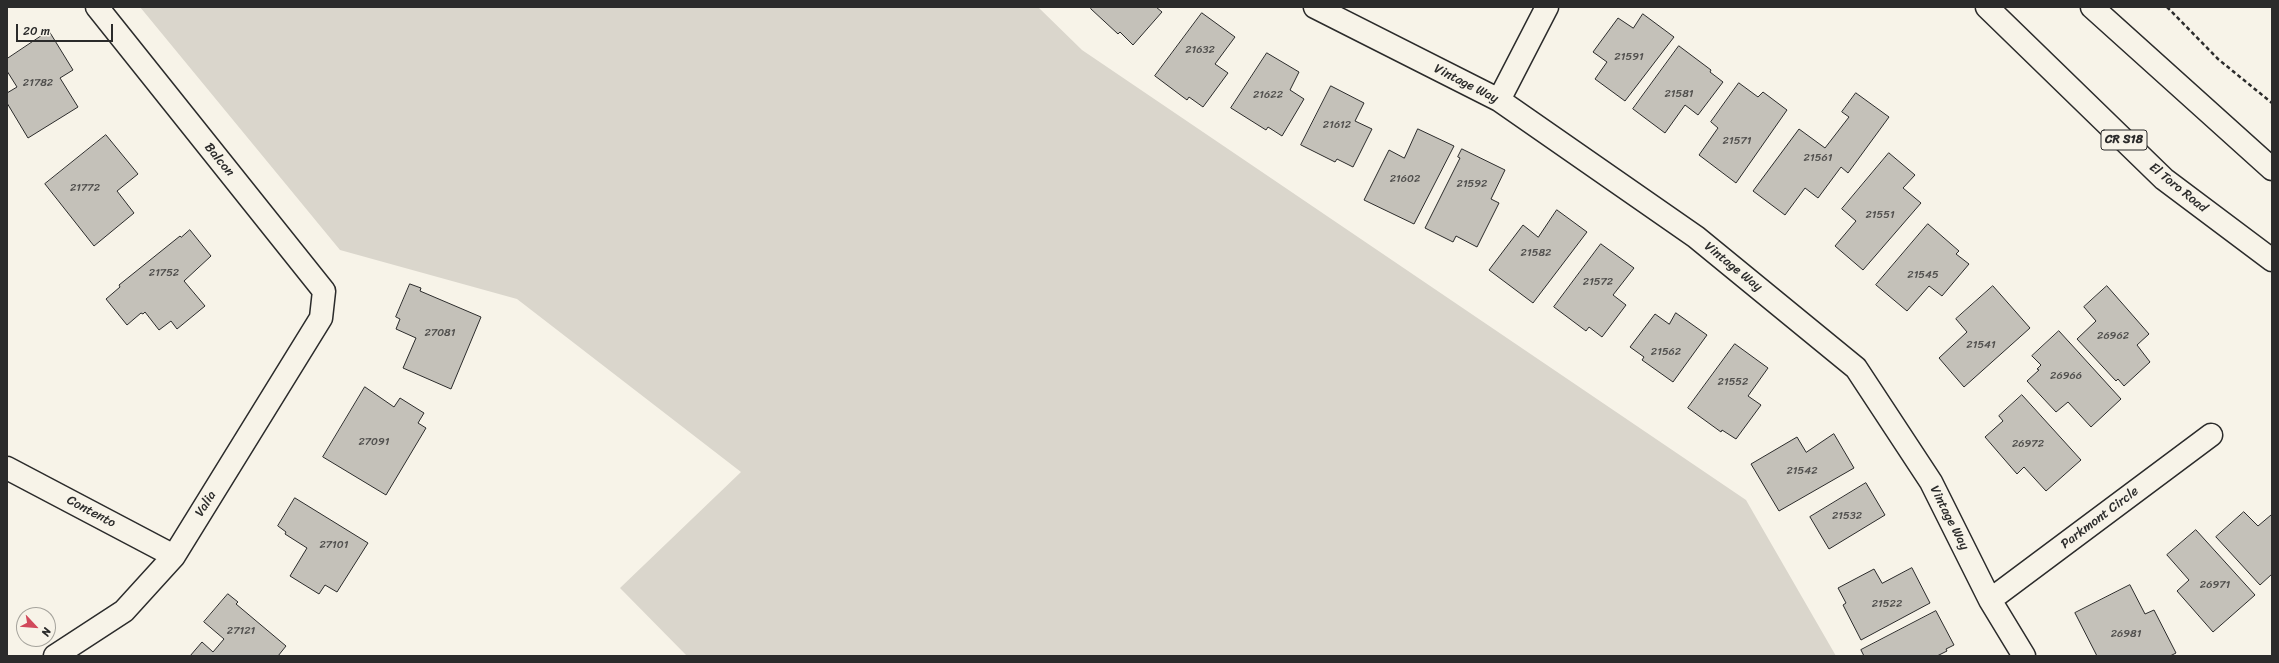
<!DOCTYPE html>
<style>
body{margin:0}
#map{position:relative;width:2279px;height:663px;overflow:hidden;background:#f7f3e8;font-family:Sriracha,sans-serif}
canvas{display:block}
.frame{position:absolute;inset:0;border:8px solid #2b2b2b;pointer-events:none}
.north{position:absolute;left:16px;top:607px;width:40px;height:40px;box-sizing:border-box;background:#f7f3e8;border:1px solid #a5a39c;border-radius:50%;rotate:116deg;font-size:11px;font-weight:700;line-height:16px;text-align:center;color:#2b2b2b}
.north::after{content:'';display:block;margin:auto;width:14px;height:18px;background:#d1495b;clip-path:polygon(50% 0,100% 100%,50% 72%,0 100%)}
.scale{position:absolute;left:16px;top:24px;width:97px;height:18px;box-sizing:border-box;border:2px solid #2b2b2b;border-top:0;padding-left:5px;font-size:12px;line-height:14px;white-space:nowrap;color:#2b2b2b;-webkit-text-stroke:3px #f7f3e8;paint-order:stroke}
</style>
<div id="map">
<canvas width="2279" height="663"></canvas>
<div class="frame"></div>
<div class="north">N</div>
<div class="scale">20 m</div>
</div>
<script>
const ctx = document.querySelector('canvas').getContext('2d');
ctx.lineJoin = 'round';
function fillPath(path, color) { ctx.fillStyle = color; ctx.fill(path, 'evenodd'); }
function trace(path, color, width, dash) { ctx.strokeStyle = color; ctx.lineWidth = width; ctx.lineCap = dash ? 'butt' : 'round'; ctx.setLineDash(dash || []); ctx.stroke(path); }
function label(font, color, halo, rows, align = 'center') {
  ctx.font = font + ' Sriracha,sans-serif'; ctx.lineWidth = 3; ctx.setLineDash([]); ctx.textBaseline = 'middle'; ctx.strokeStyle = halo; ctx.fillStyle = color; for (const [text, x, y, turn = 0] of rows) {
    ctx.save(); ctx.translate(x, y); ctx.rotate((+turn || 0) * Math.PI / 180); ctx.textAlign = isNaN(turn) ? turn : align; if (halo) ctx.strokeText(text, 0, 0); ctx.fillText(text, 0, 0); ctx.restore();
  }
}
const green = new Path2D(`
 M140,7H1038L1082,50L1746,500L1836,656H687L620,588L741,472L517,299L340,250Z`);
const building = new Path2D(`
 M1092,7H1156L1162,12L1133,45L1120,32L1118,34L1091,9Z
 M1202,13L1235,37L1215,64L1228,73L1203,107L1189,97L1187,100L1155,76Z
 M1643,14L1674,37L1625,101L1595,79L1607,62L1593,52L1618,18L1633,28Z
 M49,31L73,70L60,78L78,107L28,138L7,103V93L17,87L7,71V59Z
 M1679,46L1711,70L1710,72L1723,82L1698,115L1685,105L1665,133L1633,109Z
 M1267,53L1299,72L1290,90L1304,99L1282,136L1268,127L1266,130L1231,108Z
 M1739,83L1758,97L1763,92L1787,110L1736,183L1699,155L1718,128L1711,122Z
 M1331,86L1364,103L1355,121L1372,129L1353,167L1337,159L1335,162L1301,145Z
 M1856,93L1889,117L1848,173L1841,167L1818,198L1805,188L1785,215L1753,191L1799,129L1825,148L1849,117L1842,112Z
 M1418,129L1454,146L1414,224L1364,200L1389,150L1404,158Z
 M106,135L138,174L117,191L134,213L94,246L45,184Z
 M1462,149L1505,170L1491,199L1499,203L1477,247L1456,236L1453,242L1425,228L1460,158L1458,157Z
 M1889,153L1915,175L1903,188L1921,203L1863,270L1835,246L1856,221L1842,209Z
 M1557,210L1587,232L1533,303L1489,270L1523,225L1538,237Z
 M1928,224L1959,251L1956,254L1969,264L1942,296L1929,286L1907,311L1876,285Z
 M190,230L211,256L184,281L205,306L177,329L171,321L159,330L145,312L143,314L141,313L127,325L106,299L120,287L119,285L180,236L181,237Z
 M1601,244L1634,268L1613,295L1626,305L1602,337L1589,327L1586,331L1554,307Z
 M410,284L421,288L420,291L481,317L451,389L403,368L416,338L396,329L400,319L396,317Z
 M1993,286L2030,328L1964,387L1939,358L1967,332L1956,319Z
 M2107,286L2149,334L2137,345L2150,362L2124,386L2118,379L2116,381L2077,339L2096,321L2084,307Z
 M1676,313L1707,335L1673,382L1642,360L1644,357L1630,347L1655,314L1669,324Z
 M2059,331L2121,399L2091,427L2068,402L2056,412L2027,381L2039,370L2037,369L2041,365L2032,356Z
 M1735,344L1768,368L1748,396L1761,405L1736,439L1722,430L1721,432L1688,408Z
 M365,387L394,407L400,398L424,413L418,423L426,428L386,495L323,457Z
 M2022,395L2081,460L2046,491L2024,467L2017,474L1985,437L2003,421L1999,416Z
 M1834,434L1854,468L1779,511L1751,464L1797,437L1806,452Z
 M1866,483L1885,515L1829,549L1810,517Z
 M295,498L368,543L337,592L325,585L319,594L290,576L307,548L285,534L286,532L278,526Z
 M2244,512L2258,526L2271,515L2272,516V574L2260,585L2216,537Z
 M2196,530L2255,595L2213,632L2177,591L2189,580L2167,555Z
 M1912,568L1930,603L1861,640L1843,605L1846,603L1838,588L1874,569L1882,583Z
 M2130,585L2145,614L2154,610L2176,653L2170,656H2097L2075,613Z
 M228,594L238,602L236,604L286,646L278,656H190L202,642L213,652L224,639L204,622Z
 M1936,611L1954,645L1946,649L1947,651L1937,656H1864L1861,650Z`);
const path = new Path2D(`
 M2167,7L2218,59L2272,103`);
const minor = new Path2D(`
 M1315,7L1499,100L1696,237L1856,368L1931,482L1990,600L2024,656
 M1499,100L1547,7
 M7,468L174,556
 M1990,600L2211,435
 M55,656L124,611L174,556L321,318L324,291L97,7`);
const major = new Path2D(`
 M1987,7L2164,179L2272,260
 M2092,7L2272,169`);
const numberNames = [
 ["21632",1200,50],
 ["21591",1629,57],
 ["21782",38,83],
 ["21581",1679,94],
 ["21622",1268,95],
 ["21612",1337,125],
 ["21571",1737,141],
 ["21561",1818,158],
 ["21602",1405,179],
 ["21592",1472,184],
 ["21772",85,188],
 ["21551",1880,215],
 ["21582",1536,253],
 ["21752",164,273],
 ["21545",1923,275],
 ["21572",1598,282],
 ["27081",440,333],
 ["26962",2113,336],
 ["21541",1981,345],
 ["21562",1666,352],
 ["26966",2066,376],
 ["21552",1733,382],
 ["27091",374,442],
 ["26972",2028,444],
 ["21542",1802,471],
 ["21532",1847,516],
 ["27101",334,545],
 ["26971",2215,585],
 ["21522",1887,604],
 ["27121",241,631],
 ["26981",2126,634]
];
const shields = [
 [2124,140,46]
];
const shieldNames = [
 ["CR S18",2124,140]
];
const streetNames = [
 ["Vintage Way",1466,84,27],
 ["Balcon",219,160,51],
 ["El Toro Road",2178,188,39],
 ["Vintage Way",1733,267,39],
 ["Valia",206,504,-58],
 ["Contento",91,512,28],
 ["Vintage Way",1949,518,63],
 ["Parkmont Circle",2100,518,-37]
];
fillPath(green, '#dad6cc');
fillPath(building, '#c4c1b9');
trace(building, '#2b2b2b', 1);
trace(minor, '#2b2b2b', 25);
trace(major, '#2b2b2b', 25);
trace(path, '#2b2b2b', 2.5, [4, 3]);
trace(minor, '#f7f3e8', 22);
trace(major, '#f7f3e8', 22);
label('11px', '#51504e', null, numberNames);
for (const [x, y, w] of shields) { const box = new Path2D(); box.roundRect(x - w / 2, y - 10, w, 20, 3); ctx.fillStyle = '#f7f3e8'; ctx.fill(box); trace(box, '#2b2b2b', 1); }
label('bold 12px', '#2b2b2b', null, shieldNames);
label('13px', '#2b2b2b', '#f7f3e8', streetNames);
</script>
